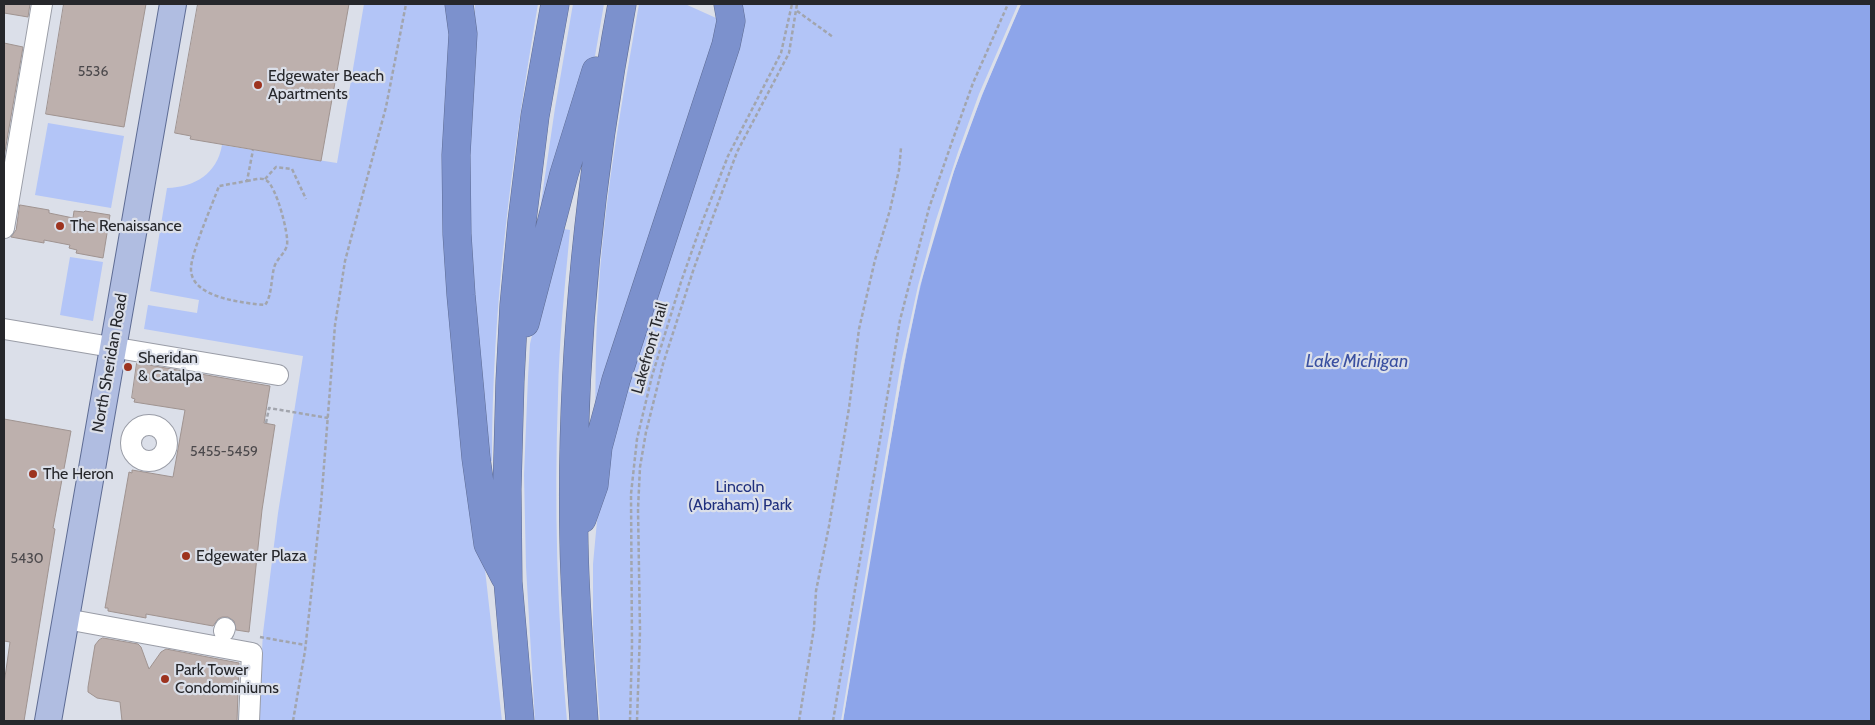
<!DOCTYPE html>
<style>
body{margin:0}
#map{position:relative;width:1875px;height:725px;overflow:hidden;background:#dbdfe9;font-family:Cabin,sans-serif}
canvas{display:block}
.frame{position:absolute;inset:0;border:5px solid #26272b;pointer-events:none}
</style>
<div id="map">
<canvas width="1875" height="725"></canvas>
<div class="frame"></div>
</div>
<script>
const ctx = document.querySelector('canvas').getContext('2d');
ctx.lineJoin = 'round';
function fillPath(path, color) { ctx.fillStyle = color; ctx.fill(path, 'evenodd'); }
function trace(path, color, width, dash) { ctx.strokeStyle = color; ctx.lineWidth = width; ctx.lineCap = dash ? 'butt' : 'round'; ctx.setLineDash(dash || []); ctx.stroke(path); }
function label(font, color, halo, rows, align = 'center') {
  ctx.font = font + ' Cabin,sans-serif'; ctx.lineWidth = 4.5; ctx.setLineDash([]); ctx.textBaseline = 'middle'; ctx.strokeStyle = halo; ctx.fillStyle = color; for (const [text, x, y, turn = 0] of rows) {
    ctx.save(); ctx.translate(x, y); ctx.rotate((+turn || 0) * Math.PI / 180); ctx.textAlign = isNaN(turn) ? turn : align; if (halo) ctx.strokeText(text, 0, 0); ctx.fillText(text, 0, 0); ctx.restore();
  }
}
const green = new Path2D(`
 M364,4H451L457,320L502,721H258L263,633L278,513L303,356L144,329L148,305L197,313L199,300L150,291L167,188C195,187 217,174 222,145L337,163Z
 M475,4H538C512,156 492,306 492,461H489L467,244L468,122Z
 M573,4H604L595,56L578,109L551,204L541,203L555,108Z
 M639,4H685L725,22L595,421C596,382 595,343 598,304C603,203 622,103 639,4Z
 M740,4H1021L960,153L931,245L904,363L843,721H600L593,628V564L597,521L609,445Z
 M48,123L124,136L111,208L35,195Z
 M557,228L570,230C565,285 559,341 558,396C554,505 557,613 567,721H535L526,567L524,475L528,377L530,344Z
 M70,257L103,262L93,321L60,315Z`);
const water = new Path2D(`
 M1021,4H1871V721H843C856,636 871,552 886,467C899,393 911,318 931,245C954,162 986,82 1021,4Z`);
const pier = new Path2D(`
 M1018,4H1021L982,95L954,171L920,286L904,363L843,721H841L901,363L918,286L935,223L958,152L979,94Z`);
const building = new Path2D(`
 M4,4H30L28,17L4,13Z
 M64,4H146L124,127L46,114Z
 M198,4H349L321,161L190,139L191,136L175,133Z
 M4,43L23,47L4,157Z
 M20,205L49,210V213L73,218L74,211L84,212L85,211L110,215L103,258L76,253L77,250L69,248L70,245L44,240V243L11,237L16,230Z
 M137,363L270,386L264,423L275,425L262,510L249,632L236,630L234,621L228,617H222L218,619L213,626L146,614V618L108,611V608H105L129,472L132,473V470L173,477L185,410L134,402L135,399L132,398Z
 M4,419L71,431L53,528L55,529L24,721H4V684L10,642L4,641Z
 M103,638L138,644L141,647L149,669L161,652L166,649L239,663L237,721H122L120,702L97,698L88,692V687L95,645L99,640Z`);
const path = new Path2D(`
 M797,11L833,37
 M265,179L276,167L292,169L306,199
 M247,181C253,180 261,177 266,180C276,185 289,234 287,245C285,254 276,259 274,268C271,279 272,296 265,305C244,303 192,298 191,270C190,255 213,203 219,186L247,181L253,150
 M266,423L269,408L328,418
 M260,637L305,645
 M293,721L305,651L321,504L335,325L345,261L386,107L406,4
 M630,721L632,645L631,494L637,439L652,376L681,282L701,225L728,156L781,53L792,4
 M637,721L640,631L638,509L640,467L646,432L663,364L694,268L737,152L789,53L797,4
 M799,721L814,628L816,591L829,526L849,408L859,329L875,260L890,210L899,170L901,148
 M833,721L900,320L929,208L953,139L973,83L1008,4`);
const minor = new Path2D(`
 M4,228L42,4
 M4,329L278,375
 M131 443a18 18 0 1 1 36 0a18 18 0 1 1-36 0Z
 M66,619L252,653L249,721
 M224,631L225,628`);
const major = new Path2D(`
 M48,721L173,4`);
const highway = new Path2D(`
 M459,4L463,34L456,155L457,234L461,295L476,458L488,544L505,577
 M525,323L564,174L596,71
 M582,519L594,485L598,447L616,380L726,45L731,21L728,4
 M520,721L508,582L507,489L510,381L514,305L522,221L535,116L555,4
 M584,721C580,662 575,603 574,544C570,363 589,182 622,4`);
const markers = [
 [258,85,5,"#9d331f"],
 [60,226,5,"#9d331f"],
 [128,367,5,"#9d331f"],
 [33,474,5,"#9d331f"],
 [186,556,5,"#9d331f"],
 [165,679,5,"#9d331f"]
];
const numberNames = [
 ["5536",93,72],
 ["5455-5459",224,452],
 ["5430",27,559]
];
const poiNames = [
 ["Edgewater Beach",268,76],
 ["Apartments",268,94],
 ["The Renaissance",70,226],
 ["Sheridan",138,358],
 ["& Catalpa",138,376],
 ["The Heron",43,474],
 ["Edgewater Plaza",196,556],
 ["Park Tower",175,670],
 ["Condominiums",175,688]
];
const streetNames = [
 ["Lakefront Trail",650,348,-74],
 ["North Sheridan Road",110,363,-80]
];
const parkNames = [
 ["Lincoln",740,487],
 ["(Abraham) Park",740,505]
];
const waterNames = [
 ["Lake Michigan",1357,362]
];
fillPath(green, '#b3c5f7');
fillPath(water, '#8da5ea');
fillPath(pier, '#dbdfe9');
fillPath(building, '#bdb0ad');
trace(building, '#9f9390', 1);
trace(minor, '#9a9da7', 22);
trace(major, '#5e6c94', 28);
trace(highway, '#5e6c94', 29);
trace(path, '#a2a5ad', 2.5, [4, 2.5]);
trace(minor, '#fff', 20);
trace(major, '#b0bde1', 26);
trace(highway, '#7c91cd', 28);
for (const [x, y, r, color] of markers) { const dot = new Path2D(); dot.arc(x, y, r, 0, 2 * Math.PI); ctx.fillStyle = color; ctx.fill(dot); trace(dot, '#dbdfe9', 2); }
label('14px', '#4c494c', null, numberNames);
label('16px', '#26272b', '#dbdfe9', poiNames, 'left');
label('16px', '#26272b', '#dbdfe9', streetNames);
label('16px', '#20307e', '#dbdfe9', parkNames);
label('italic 18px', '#3a50a1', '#dbdfe9', waterNames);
</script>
